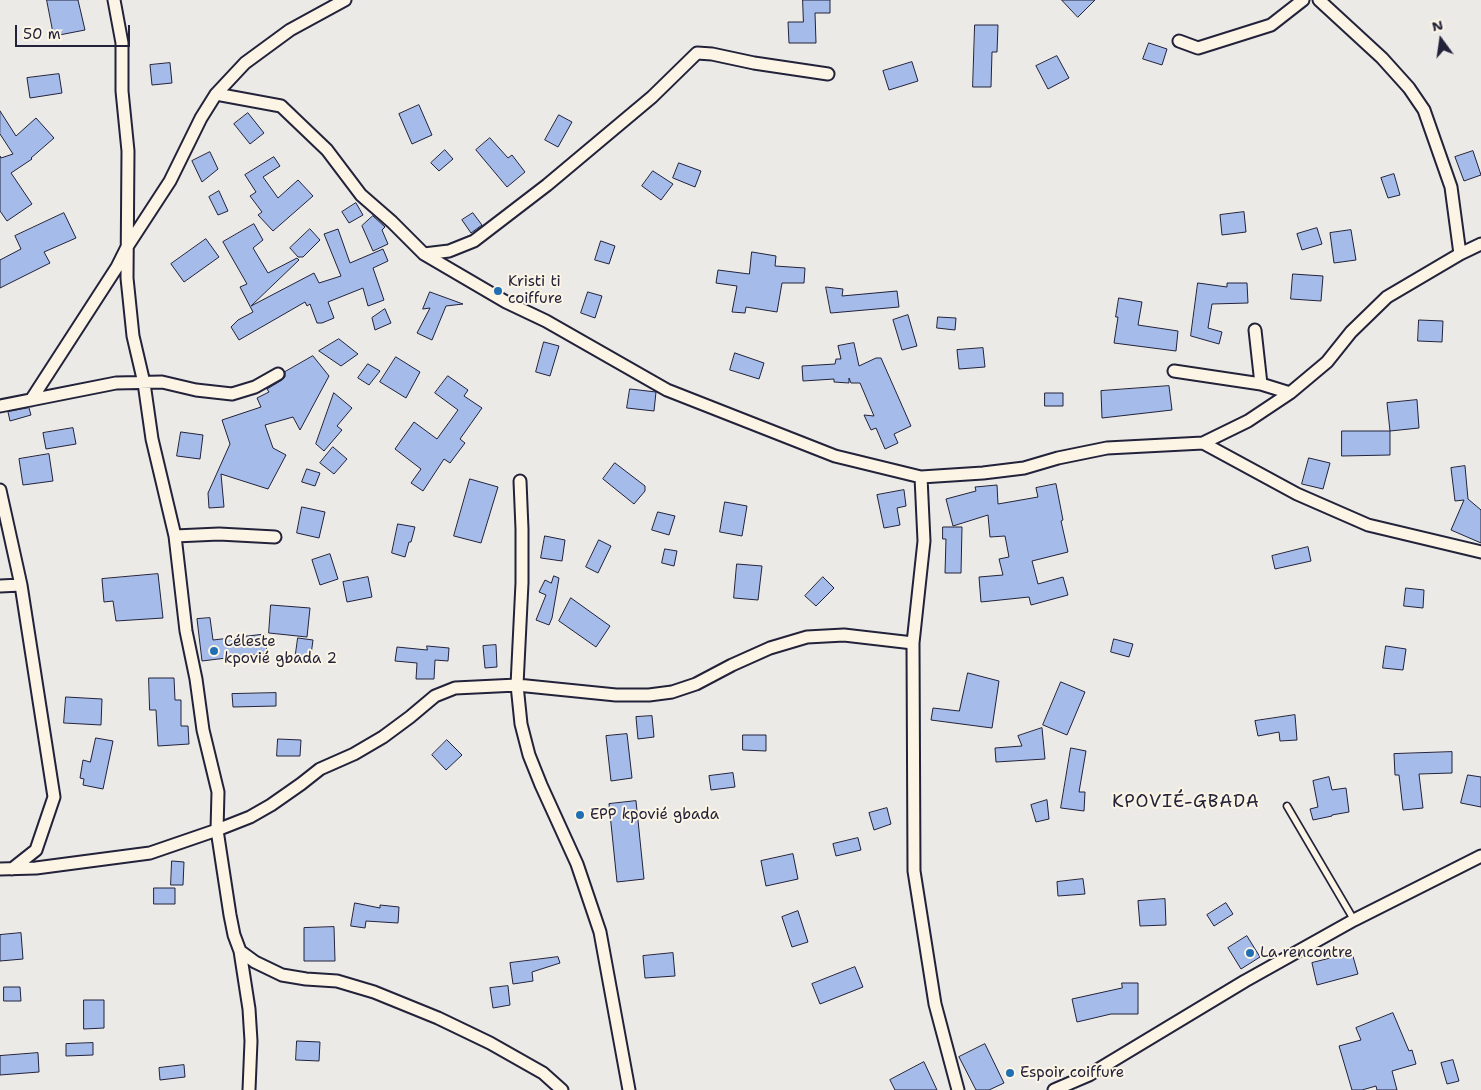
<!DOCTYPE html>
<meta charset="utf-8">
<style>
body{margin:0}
#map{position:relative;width:1481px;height:1090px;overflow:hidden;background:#ebeae6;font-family:"Shantell Sans",sans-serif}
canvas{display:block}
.north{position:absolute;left:1416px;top:15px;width:50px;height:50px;-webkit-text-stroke:4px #fcf5e5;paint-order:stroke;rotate:346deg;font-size:14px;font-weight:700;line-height:20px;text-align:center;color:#22223b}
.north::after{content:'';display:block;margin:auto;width:18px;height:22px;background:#22223b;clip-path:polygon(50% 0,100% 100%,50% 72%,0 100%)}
.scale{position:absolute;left:15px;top:25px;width:115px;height:22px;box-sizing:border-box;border:2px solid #22223b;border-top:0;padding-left:6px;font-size:15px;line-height:18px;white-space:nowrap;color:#22223b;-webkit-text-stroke:4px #fcf5e5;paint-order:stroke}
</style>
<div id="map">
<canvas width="1481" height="1090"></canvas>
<div class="north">N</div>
<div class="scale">50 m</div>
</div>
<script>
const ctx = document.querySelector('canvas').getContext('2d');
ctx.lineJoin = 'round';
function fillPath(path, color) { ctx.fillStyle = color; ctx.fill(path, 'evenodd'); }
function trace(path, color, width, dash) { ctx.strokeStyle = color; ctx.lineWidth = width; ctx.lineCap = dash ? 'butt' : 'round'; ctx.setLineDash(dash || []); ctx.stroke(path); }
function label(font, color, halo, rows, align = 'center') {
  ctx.font = font + ' "Shantell Sans",sans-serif'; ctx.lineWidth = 4; ctx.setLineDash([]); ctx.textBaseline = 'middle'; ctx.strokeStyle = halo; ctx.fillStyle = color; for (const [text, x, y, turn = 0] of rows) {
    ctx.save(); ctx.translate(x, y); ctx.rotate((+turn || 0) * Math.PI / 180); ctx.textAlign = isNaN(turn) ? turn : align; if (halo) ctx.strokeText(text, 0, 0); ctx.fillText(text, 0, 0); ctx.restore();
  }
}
const building = new Path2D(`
 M47,0H78L85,30L54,36Z
 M803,0H830V13H815L816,43H789L788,22H803Z
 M1062,0H1095L1078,17Z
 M975,25H998L997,52H992L991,87H973Z
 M1149,43L1167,49L1162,65L1143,59Z
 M1057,56L1069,78L1048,89L1036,66Z
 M912,62L918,81L889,90L883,71Z
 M170,63L172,83L152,85L150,65Z
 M59,74L62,93L30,98L27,78Z
 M419,105L432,135L412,144L399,114Z
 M0,111L16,136L36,118L54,138L31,158L32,159L11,173L32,204L7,221L0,211V156L1,158L13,154L0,134Z
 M248,113L264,133L250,144L234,124Z
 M559,115L572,122L558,147L545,140Z
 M490,138L508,158L512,155L525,172L507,187L476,150Z
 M445,150L453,159L439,171L431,163Z
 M1473,151L1481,175L1464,181L1455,157Z
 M210,152L218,169L202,182L192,161Z
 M274,157L280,166L263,177L278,198L298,180L313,196L273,231L258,215L262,212L250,196L256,192L245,175Z
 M679,163L701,171L695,187L673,178Z
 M653,171L673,184L661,200L642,186Z
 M1394,174L1400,195L1388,198L1381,178Z
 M219,191L228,211L218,215L209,197Z
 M356,203L363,215L349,223L342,212Z
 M1244,212L1246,232L1222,235L1220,215Z
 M64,213L76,238L44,252L50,263L0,288V260L21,249L15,236Z
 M473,213L482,225L471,233L462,220Z
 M373,216L385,227L382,230L388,244L373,251L362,226Z
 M254,224L263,240L253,248L268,273L297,258L299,260L251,306L314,273L319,283L341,276L324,234L338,229L350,263L383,249L388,261L373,268L384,300L368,306L363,288L328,302L334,318L322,323H317L310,304L307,306L305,302L239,340L231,327L238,320L253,312L240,287L247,284L223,242Z
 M1317,228L1322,244L1302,250L1297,234Z
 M310,229L320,240L303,257H298L290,248Z
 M1351,230L1356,260L1334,263L1330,233Z
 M206,239L219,257L184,282L171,264Z
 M601,241L615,246L609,264L595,260Z
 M752,252L776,256L775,266L805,268L804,283H782L777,312L746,307L745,313L732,312L737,286L716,283L718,270L749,274Z
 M1293,274L1323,276L1321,301L1291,299Z
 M1198,283L1227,287V283H1247L1248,303L1212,304L1208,328L1222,332L1219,344L1191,336Z
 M826,287L843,289L842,296L897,291L899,307L831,313Z
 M430,292L463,304L446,306L432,340L417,333L430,308L423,309Z
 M588,292L602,296L595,318L581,313Z
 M1119,298L1142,302L1138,325L1178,331L1176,351L1114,343L1118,317H1116Z
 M385,309L391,323L375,330L372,318Z
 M908,315L917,346L902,350L893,320Z
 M938,317L956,318L955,330L937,328Z
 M1419,320L1443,321L1442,342L1418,341Z
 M339,339L358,354L341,366L319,351Z
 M544,342L559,346L550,376L536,372Z
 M854,343L859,366L876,358H881L911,426L894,434L898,443L885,449L876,428L871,430L864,415L874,416L860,383H851L849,378V383L834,382V379L803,381L802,366L835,364L836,359H841L838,346Z
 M983,348L985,367L959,369L957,350Z
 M735,353L764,363L759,379L730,370Z
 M313,356L329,376L300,430L293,417L265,425L273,448L286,455L268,489L221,474L224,507L209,508L208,493L230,444L222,420L261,407L257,398L269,392L267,389L282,380L285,377V372Z
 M396,357L420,372L406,398L380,382Z
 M368,364L380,371L369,385L358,378Z
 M448,376L468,390L464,396L482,408L460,439L465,443L450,463L444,459L423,491L411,483L421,469L395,449L414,422L437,439L458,410L435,393Z
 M1169,386L1172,410L1102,418L1101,391Z
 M630,389L656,392L654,411L627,408Z
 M334,393L352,408L337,426L342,430L324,451L316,444Z
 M1045,393H1063V406H1045Z
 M1417,400L1419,428L1390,431L1387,403Z
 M29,408L31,415L10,421L8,412Z
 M73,428L76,444L46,449L43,433Z
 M1342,431H1390V455L1342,456Z
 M181,432L203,435L200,459L177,456Z
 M333,447L347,459L334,474L320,463Z
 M49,454L53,481L23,485L19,459Z
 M1309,458L1330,463L1323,489L1302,484Z
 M615,463L645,486V491L634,504L603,479Z
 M1465,466L1468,499L1481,510V543L1451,530L1464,500L1455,501L1451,468Z
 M307,469L320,473L315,486L302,482Z
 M470,479L498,487L481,543L454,536Z
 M1056,484L1063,520L1061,521L1068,552L1032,561L1038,584L1063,577L1068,595L1031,605L1029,597L981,602L979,577L1003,575L999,559L1009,557L1005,536L990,537L988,515L953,526L946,499L976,491L975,487L997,485L998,504L1038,497L1036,488Z
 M904,490L906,506L897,508L900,525L884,528L877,495Z
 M725,502L747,506L742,536L720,532Z
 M302,507L325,512L319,538L297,533Z
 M658,512L675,516L669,535L652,530Z
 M398,524L415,527L411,542H409L405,557L392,553Z
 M943,527H962L961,573H945L946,539H943Z
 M545,536L565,540L562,561L541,558Z
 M599,540L611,546L598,573L586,567Z
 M1308,547L1311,561L1275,569L1272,556Z
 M665,549L677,551L674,566L662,563Z
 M330,554L338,579L320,585L312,560Z
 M737,564L762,566L758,600L734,598Z
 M158,574L163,618L116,621L113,601L104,602L102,579Z
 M554,576L559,578L552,618L549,625L536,620L546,595L539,592L545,580L551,583Z
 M368,577L372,597L347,602L343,582Z
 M823,577L834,588L816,606L805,596Z
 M1406,588L1424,590L1423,608L1404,606Z
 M571,598L610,626L596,647L559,621Z
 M271,605L310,608L307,637L269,633Z
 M210,618L213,640L265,634L267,653L202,661L197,619Z
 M298,638L313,640L310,662L295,660Z
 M1114,639L1133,644L1129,657L1111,652Z
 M496,645L497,667L485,668L483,646Z
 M427,646L449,648L448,661L435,660L434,679H416L417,663L395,661L397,647L427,650Z
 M1386,646L1406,649L1403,670L1383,668Z
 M968,673L999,681L992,728L931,720L933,708L959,711Z
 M149,678H174L175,700H181V726H188L189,744L158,746L156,710H150Z
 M1061,682L1085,692L1067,735L1043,725Z
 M276,693V706L233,707L232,694Z
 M66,697L102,699L101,725L64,723Z
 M1295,715L1297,740L1280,741L1279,732L1258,736L1255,721Z
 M652,716L654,737L638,739L636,717Z
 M1042,728L1045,759L996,762L995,748L1022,746L1018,736Z
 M627,734L632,778L611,781L606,736Z
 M743,735H766V751L743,750Z
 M96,738L113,741L103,789L83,785L84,779L80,778L83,760L90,762Z
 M278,739L301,740L300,756H277Z
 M447,740L462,755L446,770L432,755Z
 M1071,748L1086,751L1079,792H1085L1084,811L1061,808Z
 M1452,752V773L1419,774L1423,808L1403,810L1399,775H1395L1394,754Z
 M733,773L735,787L711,790L709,776Z
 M1468,775L1481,777V807L1461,803Z
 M1329,777L1332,790L1346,788L1349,812L1332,815V816L1313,820L1310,809L1318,807L1313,781Z
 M1047,800L1049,819L1036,822L1031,805Z
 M636,801L644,879L617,882L609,804Z
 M887,808L891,824L874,830L869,813Z
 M858,838L861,850L836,856L833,844Z
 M793,854L798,879L766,886L761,861Z
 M172,861L184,862L183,885H171Z
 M1083,879L1085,894L1058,896L1057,882Z
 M154,888H175V904H154Z
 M1165,899L1166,925L1140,926L1138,901Z
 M355,903L380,908V905L399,907L398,923L366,921L365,928L351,926Z
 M1226,903L1233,914L1214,926L1207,915Z
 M798,911L808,942L792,947L782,917Z
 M334,927L335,961H304V928Z
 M21,933L23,959L0,961V935Z
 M1247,936L1260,957L1241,969L1228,948Z
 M673,953L675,976L645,978L643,956Z
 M1352,953L1358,974L1317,985L1312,963Z
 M558,957L560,963L532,972L533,981L513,984L510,963Z
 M855,967L863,987L820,1004L812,984Z
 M1122,983H1138V1014H1111L1077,1022L1072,999L1122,988Z
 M508,986L510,1005L493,1008L490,988Z
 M4,987H20L21,1001H4Z
 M84,1000H104V1028L84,1029Z
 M1393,1013L1409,1051L1412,1050L1416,1064L1392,1071L1397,1090H1377L1376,1086L1362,1090H1352L1339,1046L1361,1040L1356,1028Z
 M297,1041L320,1042L319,1061L296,1060Z
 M93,1043V1055L66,1056V1044Z
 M985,1044L1004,1083L989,1090H976L959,1057Z
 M38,1053L39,1072L0,1075V1056Z
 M1453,1060L1459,1081L1447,1084L1441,1063Z
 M924,1062L937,1090H895L890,1080Z
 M184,1065L185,1077L160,1080L159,1068Z`);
const service = new Path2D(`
 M1287,806L1354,920`);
const minor = new Path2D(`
 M114,0L122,43V91L128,151L127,278L133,336L144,383L152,439L175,536L186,631L196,679L203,730L218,792L217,830L230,915L234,935L240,951L255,962L282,975L306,979L337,981L374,992L438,1018L490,1043L543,1073L562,1090
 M1319,0L1382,58L1409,88L1424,110L1451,187L1460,254
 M1179,41L1198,48L1271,25L1303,0
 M216,94L281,106L327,150L361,195L392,222L424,254L506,302L546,321L667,390L835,456L921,477L983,473L1024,468L1058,458L1107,448L1203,443L1248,421L1290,393L1327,362L1351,332L1387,297L1460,254L1481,244
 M424,254L449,251L474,241L547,185L652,97L697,53L712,54L754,63L828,74
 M1255,330L1261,384
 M1174,371L1261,384L1290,393
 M31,400L117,267L127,247L170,181L201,118L216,94L245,63L290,30L345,0
 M0,406L116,383L162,382L196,390L232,394L255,387L278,374
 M1203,443L1297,494L1368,525L1481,552
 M921,477L924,541L913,643L914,871L935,1004L958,1090
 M520,481L522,529V583L517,685L521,724L529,755L541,785L577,864L600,932L629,1090
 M0,490L21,585L54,797L36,850L12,869
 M175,536L219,534L275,537
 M0,586L21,585
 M0,869L36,868L150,853L217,830L250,817L271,805L301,784L320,769L354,754L383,737L410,717L435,696L455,688L517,685L616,695H649L672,692L696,684L732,665L770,648L807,637L844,635L913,643
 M240,951L249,1009L251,1041L249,1090
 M1054,1090L1089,1075L1245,981L1354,920L1481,856`);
const markers = [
 [498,291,5,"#1f6fb2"],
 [214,651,5,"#1f6fb2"],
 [580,815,5,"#1f6fb2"],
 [1250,953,5,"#1f6fb2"],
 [1010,1073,5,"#1f6fb2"]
];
const poiNames = [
 ["Kristi ti",508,282],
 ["coiffure",508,299],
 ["Céleste",224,642],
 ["kpovié gbada 2",224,659],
 ["EPP kpovié gbada",590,815],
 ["La rencontre",1260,953],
 ["Espoir coiffure",1020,1073]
];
const quarterNames = [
 ["KPOVIÉ-GBADA",1186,802]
];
fillPath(building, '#a5bcea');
trace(building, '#22223b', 1);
trace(service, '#22223b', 9);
trace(minor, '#22223b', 15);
trace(service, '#fcf5e5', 5.5);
trace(minor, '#fcf5e5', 11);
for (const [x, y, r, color] of markers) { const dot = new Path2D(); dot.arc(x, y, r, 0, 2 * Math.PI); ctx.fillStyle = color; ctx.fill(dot); trace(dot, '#fcf5e5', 2); }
label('15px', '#22223b', '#fcf5e5', poiNames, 'left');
ctx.letterSpacing = '1px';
label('18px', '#22223b', '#fcf5e5', quarterNames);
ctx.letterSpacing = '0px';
</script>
